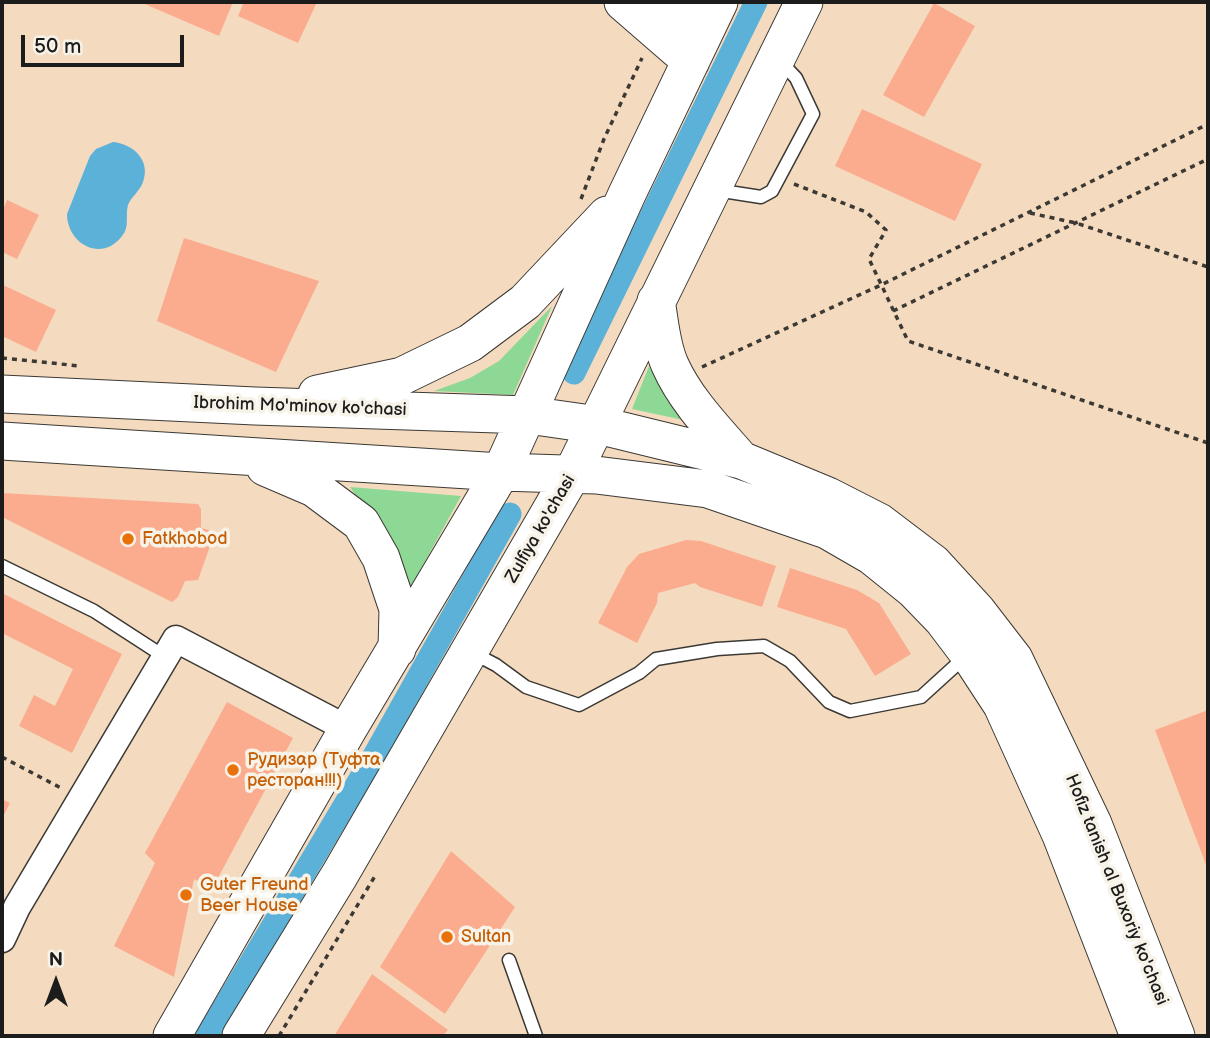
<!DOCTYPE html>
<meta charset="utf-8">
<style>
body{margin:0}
#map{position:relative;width:1210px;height:1038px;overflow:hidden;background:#f4dbbf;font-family:"Balsamiq Sans",sans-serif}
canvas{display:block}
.frame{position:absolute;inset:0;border:4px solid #1c1c1c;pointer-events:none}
.north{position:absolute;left:21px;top:947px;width:70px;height:70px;-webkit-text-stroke:5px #f7f3e8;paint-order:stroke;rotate:0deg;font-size:19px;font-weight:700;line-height:28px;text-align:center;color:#1c1c1c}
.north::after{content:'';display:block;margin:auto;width:24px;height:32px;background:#1c1c1c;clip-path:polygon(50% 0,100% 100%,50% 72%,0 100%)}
.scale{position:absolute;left:21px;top:35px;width:163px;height:32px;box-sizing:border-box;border:4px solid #1c1c1c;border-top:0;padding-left:9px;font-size:21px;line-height:24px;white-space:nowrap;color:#1c1c1c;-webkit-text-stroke:5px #f7f3e8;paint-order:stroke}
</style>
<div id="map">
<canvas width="1210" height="1038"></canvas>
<div class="frame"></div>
<div class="north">N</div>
<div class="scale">50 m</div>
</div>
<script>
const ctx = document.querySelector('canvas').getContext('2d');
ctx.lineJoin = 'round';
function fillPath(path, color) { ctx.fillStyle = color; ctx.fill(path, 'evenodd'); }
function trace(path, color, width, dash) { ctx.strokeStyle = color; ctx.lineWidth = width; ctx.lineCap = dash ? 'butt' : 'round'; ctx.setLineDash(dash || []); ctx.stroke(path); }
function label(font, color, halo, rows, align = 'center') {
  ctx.font = font + ' "Balsamiq Sans",sans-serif'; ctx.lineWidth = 7; ctx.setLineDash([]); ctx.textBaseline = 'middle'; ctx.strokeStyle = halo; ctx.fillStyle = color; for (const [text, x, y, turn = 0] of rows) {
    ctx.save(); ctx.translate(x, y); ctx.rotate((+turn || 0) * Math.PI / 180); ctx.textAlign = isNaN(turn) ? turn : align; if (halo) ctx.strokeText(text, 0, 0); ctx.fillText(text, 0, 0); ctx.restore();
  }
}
const green = new Path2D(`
 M552,306L513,395L434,391L470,378L499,361Z
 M655,351L688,421L632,409Z
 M350,487L461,496L408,592L379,531Z`);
const water = new Path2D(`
 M113,142C134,144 151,161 143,182C140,191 131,197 128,205C125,216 130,227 122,236C102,263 67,244 67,214L90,156L96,149Z`);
const canal = new Path2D(`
 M574,373L756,2
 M207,1036L375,754L510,514`);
const building = new Path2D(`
 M140,2H233L219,36Z
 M244,2H317L298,43L238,16Z
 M934,3L975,26L924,117L883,95Z
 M862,109L982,164L955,221L835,166Z
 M7,200L39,215L17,259L2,252V212Z
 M184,238L319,281L276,372L157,321Z
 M3,285L56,310L36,352L2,336Z
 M2,493L198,504L201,509V528L209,530V549L198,580L185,581L178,597L172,602L2,517Z
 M686,540L701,541L776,566L762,607L700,587L695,583L658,593L657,603L637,643L598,623L627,567L639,554Z
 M790,568L857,590L879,603L911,654L875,676L846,629L777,607Z
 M2,593L122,654L72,753L19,726L34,695L55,706L73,669L2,633Z
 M227,702L293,738L212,889L194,879L174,977L114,946L155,863L145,853Z
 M1208,710V870L1155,730Z
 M2,799L10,803L2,819Z
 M451,851L515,907L445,1014L380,967Z
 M372,974L448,1030L442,1036H334Z`);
const path = new Path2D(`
 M794,184L866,212L886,230L869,259L908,341L1208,443
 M581,199L604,139L642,58
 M1030,213L1076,223L1208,267
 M893,311L1208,159
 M2,358L80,366
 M702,367L881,285L1208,124
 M2,757L61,788
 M279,1036L375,876`);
const service = new Path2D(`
 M716,190L761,197L772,191L813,114L796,78L780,61
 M2,566L94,611L165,657
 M471,652L496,665L526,687L579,705L639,673L656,659L717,649L764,646L790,661L829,702L850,711L921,697L966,656
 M509,960L536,1036`);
const minor = new Path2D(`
 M2,939L17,907L176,639L348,729`);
const secondary = new Path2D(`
 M623,2L691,61
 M671,2L704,32
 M656,301C660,322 661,345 670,365C686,401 716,431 741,460
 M2,394L255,406L528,415L598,425L741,460L828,496L879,522L933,563L977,611L1014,659L1093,824L1176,1036
 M317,394L402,376L470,343L525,302L607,215
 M2,441L501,472L596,475L708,489L827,530L872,556L913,589L943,620L968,653L1002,705L1061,835L1139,1036
 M265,467L314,488L361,523L381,558L398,609L397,649
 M172,1036L348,729L501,472L627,194L719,2
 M241,1036L339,876L572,474L804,2`);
const markers = [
 [128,539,7,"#e8710a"],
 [233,770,7,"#e8710a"],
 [186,895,7,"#e8710a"],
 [447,937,7,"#e8710a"]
];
const streetNames = [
 ["Ibrohim Mo'minov ko'chasi",300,407,2],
 ["Zulfiya ko'chasi",541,529,-60],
 ["Hofiz tanish al Buxoriy ko'chasi",1116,890,68]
];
const foodNames = [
 ["Fatkhobod",142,539],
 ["Рудизар (Туфта",247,760],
 ["ресторан!!!)",247,781],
 ["Guter Freund",200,885],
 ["Beer House",200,906],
 ["Sultan",461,937]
];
fillPath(green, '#8dd894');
fillPath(water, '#5cb1d8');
trace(canal, '#5cb1d8', 23);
fillPath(building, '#fbac8f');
trace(service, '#3c3934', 15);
trace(minor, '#3c3934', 29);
trace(secondary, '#3c3934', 39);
trace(path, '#3c3934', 3.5, [5, 5]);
trace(service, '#fff', 12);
trace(minor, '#fff', 26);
trace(secondary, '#fff', 37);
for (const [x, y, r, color] of markers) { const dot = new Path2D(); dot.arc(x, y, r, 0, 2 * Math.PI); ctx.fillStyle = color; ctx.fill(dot); trace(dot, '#f7f3e8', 2.5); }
label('18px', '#1c1c1c', '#f7f3e8', streetNames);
label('18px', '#c56008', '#f7f3e8', foodNames, 'left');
</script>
